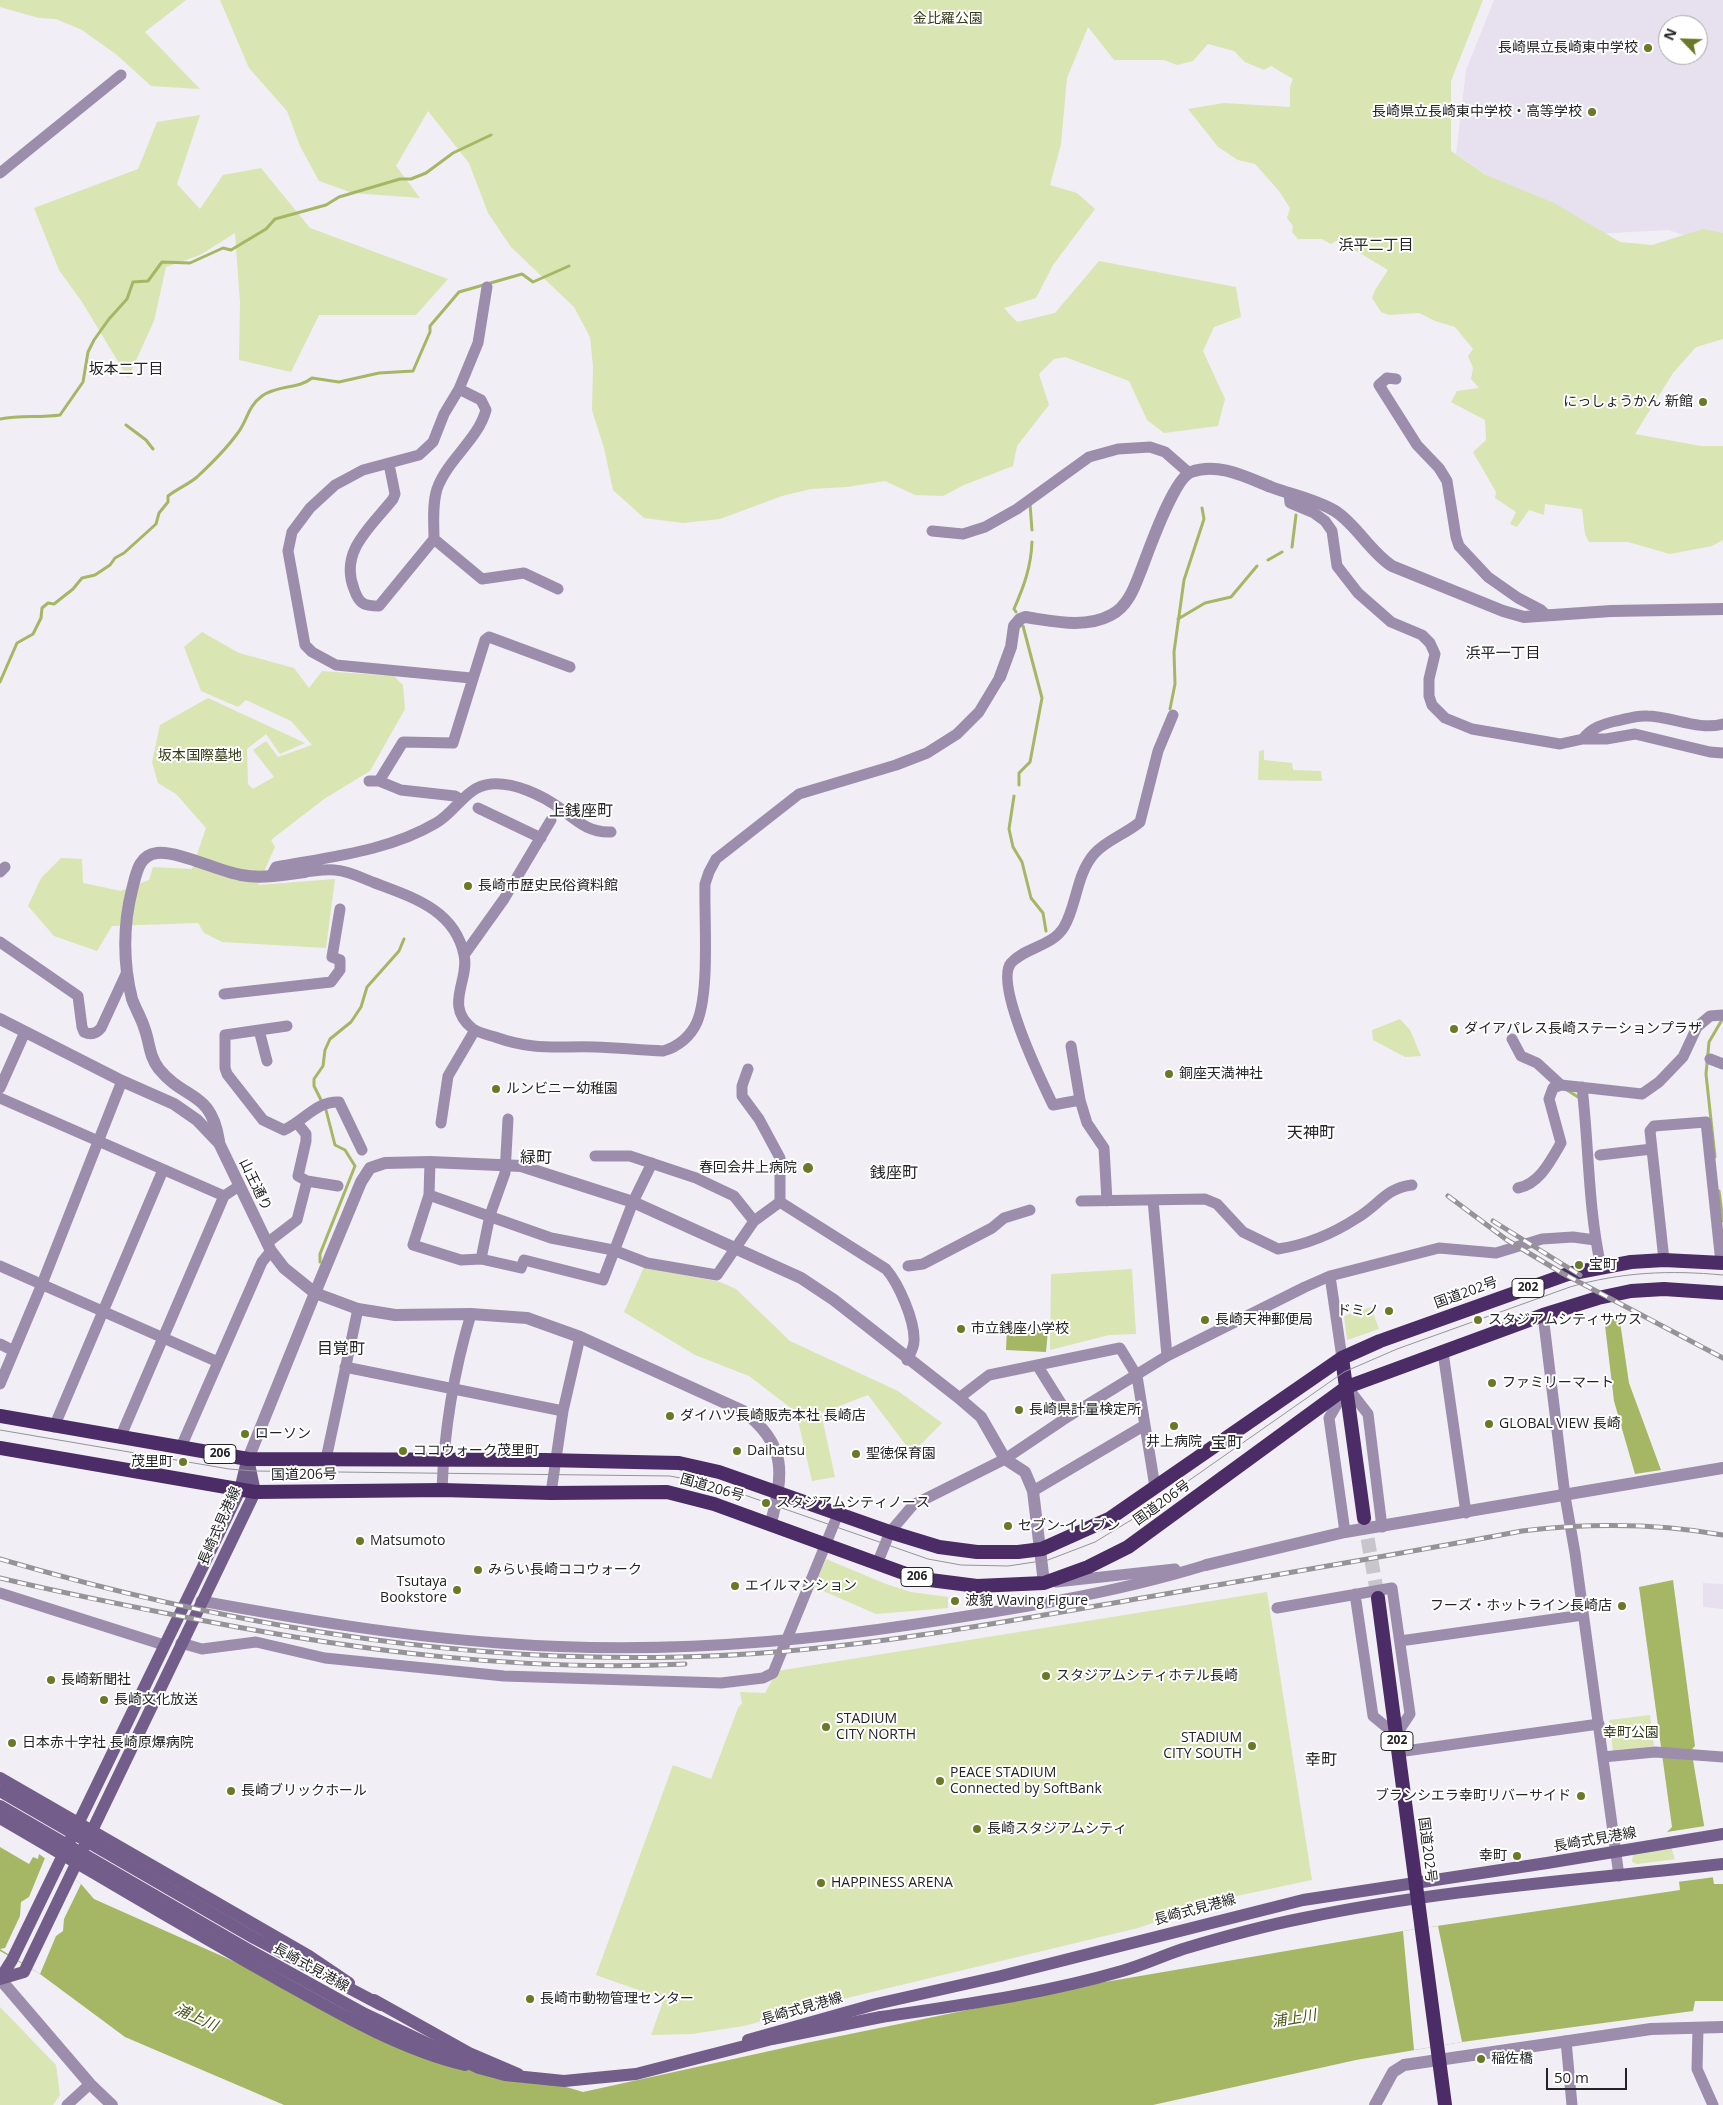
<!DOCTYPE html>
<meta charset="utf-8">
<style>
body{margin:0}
#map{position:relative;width:1723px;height:2105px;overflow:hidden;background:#f2eef6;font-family:"Open Sans",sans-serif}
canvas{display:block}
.north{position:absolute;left:1658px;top:15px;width:50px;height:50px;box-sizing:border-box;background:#fff;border:1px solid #a7a7a8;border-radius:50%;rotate:294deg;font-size:14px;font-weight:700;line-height:20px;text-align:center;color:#242326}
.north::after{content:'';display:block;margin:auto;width:18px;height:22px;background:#6a7926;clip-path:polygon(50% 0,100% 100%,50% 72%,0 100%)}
.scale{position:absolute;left:1546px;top:2068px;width:81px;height:22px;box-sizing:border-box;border:2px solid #242326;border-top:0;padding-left:6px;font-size:15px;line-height:18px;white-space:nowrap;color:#242326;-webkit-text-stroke:4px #fff;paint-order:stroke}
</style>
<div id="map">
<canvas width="1723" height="2105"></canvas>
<div class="north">N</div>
<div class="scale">50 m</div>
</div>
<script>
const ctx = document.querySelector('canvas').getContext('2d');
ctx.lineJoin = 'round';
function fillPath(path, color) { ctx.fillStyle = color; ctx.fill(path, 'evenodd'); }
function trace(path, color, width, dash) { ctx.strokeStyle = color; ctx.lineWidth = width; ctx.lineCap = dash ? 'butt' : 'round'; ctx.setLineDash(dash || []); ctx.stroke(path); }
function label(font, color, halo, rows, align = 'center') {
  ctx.font = font + ' "Open Sans","Noto Sans JP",sans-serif'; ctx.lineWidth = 4; ctx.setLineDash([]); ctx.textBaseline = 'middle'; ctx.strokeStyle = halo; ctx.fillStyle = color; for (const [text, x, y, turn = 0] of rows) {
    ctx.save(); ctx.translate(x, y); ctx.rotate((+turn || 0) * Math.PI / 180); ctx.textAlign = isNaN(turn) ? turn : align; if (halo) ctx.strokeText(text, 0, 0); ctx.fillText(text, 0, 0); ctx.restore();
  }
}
const built = new Path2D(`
 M1494,0H1723V250L1669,230L1593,234L1497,182L1456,154L1466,70ZM1668,25H1698V55H1668Z
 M1703,1583L1723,1584V1609L1703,1607Z`);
const green = new Path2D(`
 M0,0H186L145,32L200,89L151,86L117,55L82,30L56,19L39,18L0,7Z
 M220,0H1483L1451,81V151L1486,175L1554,203L1620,242L1652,245L1703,229L1723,233V339L1696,347L1673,373L1635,434L1701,446H1723V540L1712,546L1670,554L1628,542H1589L1585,534L1582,509L1545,504L1544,515L1529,510L1517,527L1510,524L1516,512L1495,498L1496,492L1473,452L1486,440L1485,420L1451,402L1457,391L1479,388L1471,379L1473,368L1468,356L1473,349L1455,327L1435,321L1419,313L1389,315L1381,312L1372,298L1375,290L1388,270L1338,240L1331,244L1322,239H1298L1292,232L1293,226L1287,218L1290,208L1279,191L1255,164L1238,160L1218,147L1188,109L1224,103L1290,107V87L1293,79L1271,66L1264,70L1245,62L1234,51L1208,44L1193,61L1177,65L1164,60H1114L1088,27L1067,78L1061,144L1050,185L1077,193L1095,209L1053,265L1036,298L1004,308L1017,322L1055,313L1099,261L1236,287L1241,317L1214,327L1203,351L1225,399L1218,426L1164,433L1147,420L1129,381L1065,357L1054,359L1039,374L1049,405L1017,446L1013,466L964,485L943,496L915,495L885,481L847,487L811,489L782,496L720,519L683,523L644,518L613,490L604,448L592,410L593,366L590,337L574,307L511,247L488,213L469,163L428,111L396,166L420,198L353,193L319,181L300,146L287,111L249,68Z
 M200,115L177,184L200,209L223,175L261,168L310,228L448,279L416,315H319L291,372L239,360L240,303L235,233L200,255L166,267L154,321L128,378L82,302L59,270L34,208L138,169L157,122Z
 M202,632L239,653L294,668L309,688L322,671L394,676L403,685L405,709L370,771L324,799L271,840L275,847L258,885L335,879L326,948L222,942L204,933L198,923L112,926L97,951L54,936L28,906L41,878L61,858L82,859L83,883L121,891L149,880L153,867L192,869L206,828L176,794L158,783L152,762L160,725L208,698L305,743L280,754L266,734L247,749L248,784L253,789L274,777L253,750L266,741L278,757L312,745L291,721L246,700L238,707L201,691L184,647Z
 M1264,750V760L1292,763L1293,770L1321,771L1322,781L1258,780L1259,751Z
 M1400,1019L1410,1030L1421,1056L1405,1057L1373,1040L1372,1030Z
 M644,1267L720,1282L736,1289L790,1341L898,1391L942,1423L912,1453L868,1395L821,1413L835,1477L812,1481L796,1412L749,1376L695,1355L624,1312Z
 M1132,1269L1136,1334L1109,1335L1050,1350L1051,1274Z
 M1371,1307L1379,1329L1347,1340L1344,1316Z
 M826,1559L886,1584L911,1592L948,1597V1608L876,1614L814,1587Z
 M1267,1592L1312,1880L1232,1897L1138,1928L847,1998L744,2026L692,2034L651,2035L664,1999L596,1975L673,1765L711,1779L738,1708L742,1703L740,1692L765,1693L777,1671Z
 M1650,1715L1654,1746L1613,1752L1609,1720Z
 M1675,1847L1677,1859L1637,1864L1632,1862L1633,1854Z
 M0,2007L56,2065L60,2095L53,2105H0Z`);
const water = new Path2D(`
 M1619,1315L1629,1383L1661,1470L1635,1474L1614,1401L1604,1317Z
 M1007,1328L1048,1330L1046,1352L1006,1350Z
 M1673,1580L1695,1746L1692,1749L1693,1760L1714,1884H1723V2001H1695L1693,2011L1462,2042L1356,2060L1153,2105H284L125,2037L40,1974L0,1951V1847L29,1864L33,1857L38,1859L39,1854L81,1884L94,1899L410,2040L583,2092L806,2043L1099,1983L1403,1931L1680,1890L1675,1847L1667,1832L1672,1827L1639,1587Z`);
const pier = new Path2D(`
 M1705,1826L1715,1877L1677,1882L1675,1860L1667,1832Z
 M45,1858L81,1884L64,1919L63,1931L56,1936L40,1974L0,1949L5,1948L20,1916L21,1902L29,1897Z
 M1438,1926L1462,2042L1414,2050L1403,1931Z`);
const stream = new Path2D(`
 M0,419C20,415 40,418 60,415L83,382L88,352L94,340L109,319L127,299L133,282L148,281L162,262L190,263L223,248L231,250L266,229L275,219L326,205L339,197L400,179H411L426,173L453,153L491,135
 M126,425L146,440L153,449
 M1030,504L1032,530
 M1292,547L1296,515
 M1268,560L1282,552
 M1016,612L1014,609C1024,586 1031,567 1032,542
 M1178,619L1205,603L1231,597L1257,566
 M0,682L17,643L33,634L41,618L42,608L48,603L54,604L73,589L82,578L95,575L110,565L115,558L124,553L156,524L159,513L168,502V496C177,489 189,484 197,477C211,464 226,449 237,434C248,420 247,407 262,396C277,385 299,389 312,378L339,382L379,373L413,371L430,332V326L459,292L522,274L533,282L569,266
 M1170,709L1175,684L1174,652L1184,580L1204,519L1202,508
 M1019,785V773L1030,762L1042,698L1023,626
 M1014,796L1009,829L1013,847L1022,862L1031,898L1043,913L1046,931
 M1567,1090L1578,1097
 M1715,1157L1706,1074L1709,1042L1723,1018
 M1719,1191L1723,1221
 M320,1262V1254L355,1166L345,1150L335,1145L326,1110L314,1086V1079L323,1066L325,1050L330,1039L351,1022L361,1007L367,987L399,951L404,939`);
const trunkTunnel = new Path2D(`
 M1364,1518L1378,1598`);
const minor = new Path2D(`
 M0,173L121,75
 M1396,379L1387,378L1379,385L1417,445L1439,468L1447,481L1456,537L1459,546L1488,577L1518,598L1541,610L1546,615
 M459,389L481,400L486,410C478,440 447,460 437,489C432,505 434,523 434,539L482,579L524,573L558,589
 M389,464L395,494L393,499C371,527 339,551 354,589C359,604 364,606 379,606L434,539
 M1289,493L1290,503L1314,513L1325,521L1332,531L1337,566L1358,593L1391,622L1422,635L1430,643L1435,654L1429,679V696L1432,705L1445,718L1472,729L1560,744L1583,739H1606L1635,734L1710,752L1723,753
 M932,531L963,534L985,527L1017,509L1089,457L1118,449L1150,447L1165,452L1189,473
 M471,678L336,665L312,652L305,645L288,551L292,532L310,508L335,485L363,470L419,455L433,442L444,414L459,389L478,343L487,287
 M1583,739C1591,728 1603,724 1616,721C1626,719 1637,715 1647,716C1671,716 1699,731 1723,724
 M369,781H379L401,790L455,796L462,800
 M379,781L403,742L453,743L485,640L489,637L570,667
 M478,808L541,838
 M0,872L5,867
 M305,872C315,871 325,869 335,870C349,871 362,878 375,883C412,897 455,910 464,955C470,980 443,1006 473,1029C479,1033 488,1035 495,1037C535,1051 555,1046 595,1047C618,1048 641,1050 663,1051C678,1047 691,1036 697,1022C710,991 704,919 705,884L709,872L716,859L799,794L896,765L927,753L957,734L979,712L1000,677
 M271,876L276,867C329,857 389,851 436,823C456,812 466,786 491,784C514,782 542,795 561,809C577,821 589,833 611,832
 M0,942L78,996L82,1027L84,1032C90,1035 96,1034 101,1028L126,974
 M464,955L504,899L551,820
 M224,994L331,982L340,970V960L332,957L340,909
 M287,1026L225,1035V1068L227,1074L263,1120L284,1130C304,1121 316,1101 339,1102L362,1150
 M259,1030L267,1061
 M1512,1039L1521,1056L1537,1063L1561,1085L1642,1094L1659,1082L1683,1057L1697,1027L1710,1016L1723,1015
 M1071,1046L1080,1100
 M1710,1059L1723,1064
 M748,1069L742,1086V1096L759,1119L780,1158V1202L886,1269C899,1284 915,1321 914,1341C914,1348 910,1354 907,1360
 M1582,1087C1589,1147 1588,1208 1601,1267
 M0,1088L25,1032
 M0,1098L224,1196
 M441,1123L448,1076L475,1030
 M1600,1155L1652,1149
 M595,1156H630L696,1178L734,1196L754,1221
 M430,1162L429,1195L413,1245L461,1260L481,1259L521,1268L524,1260L603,1280L633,1202L652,1163
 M307,1181L338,1186
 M1518,1188C1539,1184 1550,1162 1561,1143L1549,1099L1553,1088L1561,1085
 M429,1195L551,1238L613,1250L647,1263L717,1275L754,1221L780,1202
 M1153,1200L1167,1356
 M1081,1201L1205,1199L1217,1204L1243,1232L1278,1249C1305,1245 1334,1233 1357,1218C1379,1205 1386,1188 1412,1185
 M1107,1201L1104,1148L1087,1123L1080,1100L1053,1105C1042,1082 994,984 1011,963C1025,947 1052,947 1064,927C1077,905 1076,875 1094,854C1106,840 1126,834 1140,822L1158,751L1173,715
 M267,1243L297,1220L307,1181L298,1176L306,1141V1134L298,1124
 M481,1259L490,1215L505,1173L508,1119
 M1664,1260L1650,1131L1654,1126L1706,1122L1721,1263
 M0,1266L218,1362
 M908,1266L923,1264L992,1228L1004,1218L1030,1210
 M1330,1276L1342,1358
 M1543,1315L1565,1496L1575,1553L1619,1876
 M0,1344L14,1351
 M1443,1352L1466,1513
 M1037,1365L1069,1416
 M345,1367L563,1411
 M0,1384L42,1284L122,1081
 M959,1398L989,1375L1120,1348L1137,1376L1155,1487
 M54,1427L163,1170
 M120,1438L224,1196L239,1186
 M181,1447L262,1262L271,1251
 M326,1459L358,1309
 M442,1490C444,1431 454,1371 471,1314
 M1033,1491L1145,1425
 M551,1493L563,1411L580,1337
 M1345,1532L1329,1418L1347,1387L1368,1414L1382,1527
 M877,1564L890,1532L913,1505L1005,1459L1069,1416L1167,1356L1305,1287L1330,1276L1439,1248L1496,1253L1542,1239L1573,1237L1595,1240
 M1056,1582L1175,1569
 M0,1593L164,1645
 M201,1601C300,1619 399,1636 499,1643C638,1654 779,1645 916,1624C1014,1609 1112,1594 1206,1565
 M1277,1608L1392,1588L1410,1714L1396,1735L1373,1716L1355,1594
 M1400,1641L1583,1615
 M181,1643L202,1649L256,1642L325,1658L504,1676L721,1683L763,1678L773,1673L838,1514
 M1398,1752L1599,1724
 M1603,1757L1655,1752L1723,1757
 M1698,2028L1697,2069L1713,2105
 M1566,2041L1572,2105
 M67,2105L90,2084`);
const tertiary = new Path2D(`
 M1000,677L1011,647L1014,626L1020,619L1025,617C1053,621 1085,629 1111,615C1127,607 1134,589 1140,573C1148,553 1173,479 1191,472C1218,462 1246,477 1271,487C1292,495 1315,499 1335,511C1356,524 1370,552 1392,566L1503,611L1524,617L1611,611L1723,609
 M0,1019L122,1081L174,1104L197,1120L219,1143L271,1251L284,1268L315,1293L248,1459
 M219,1141C211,1090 185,1101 159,1069C149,1056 150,1044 145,1030C142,1019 136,1010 132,999C123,964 123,925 132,890C136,875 138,855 157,853C179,851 218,871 241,875C262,879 284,875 305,872
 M771,1523C783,1474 788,1445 743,1411L580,1337L527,1318L471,1314L395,1315L358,1309L315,1293L361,1182L370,1168L385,1163L430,1162L521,1166L633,1202L801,1278L834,1300L959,1398L981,1417L1005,1459L1025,1472L1033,1491L1044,1583
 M1206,1565L1345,1532L1723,1468
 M0,1979L90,2084L112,2105
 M1375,2105L1393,2072L1404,2065L1651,2029L1723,2027`);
const secondary = new Path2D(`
 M0,1778L309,1956L349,1983
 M0,1818C93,1872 185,1928 279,1980C338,2013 399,2049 465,2065
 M0,1979L24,1972L255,1492L248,1459
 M0,1979L12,1960L240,1490L247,1461
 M374,2000L469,2053L518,2074
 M881,2017C961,2005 1043,1994 1122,1971C1143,1965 1162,1956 1183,1949C1223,1937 1263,1926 1304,1918C1442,1889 1583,1880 1723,1864
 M748,2040L876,2004L1001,1976L1303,1900L1547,1863L1723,1834`);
const trunk = new Path2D(`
 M1342,1358L1364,1518
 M0,1416L248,1459L545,1460L679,1463L719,1472L890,1532L939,1547L977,1552H1018L1042,1549L1109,1519L1342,1358L1380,1341L1568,1274L1631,1262L1664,1260L1723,1263
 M0,1448L255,1492L442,1490L551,1493L667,1492L714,1504L909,1575L930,1580L977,1586L1044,1583L1088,1567L1128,1547L1347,1387L1543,1315L1598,1298L1631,1291L1664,1289L1723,1293
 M1378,1598L1445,2105`);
const tram = new Path2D(`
 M0,1430L229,1469L255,1471L670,1476L716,1485L928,1559L961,1565L1008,1566L1048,1560L1095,1542L1141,1514L1344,1372L1397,1349L1570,1287C1621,1272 1670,1270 1723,1275`);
const rail = new Path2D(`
 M1448,1196L1507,1240L1562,1273L1723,1358
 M1493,1221L1580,1275
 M0,1559C221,1624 449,1663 680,1657C830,1654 977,1627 1125,1601C1257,1578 1390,1556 1522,1531C1590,1523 1655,1523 1723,1535
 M0,1578C66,1594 133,1607 200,1620C360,1651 521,1672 685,1664`);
const secondaryBridge = new Path2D(`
 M0,1791L254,1938L381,2005
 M0,1806L247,1949L365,2014L479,2068L505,2075L564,2081L636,2074L772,2039L881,2017`);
const markers = [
 [1648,48,5,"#6a7926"],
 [1592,112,5,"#6a7926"],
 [1703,402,5,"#6a7926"],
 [468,886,5,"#6a7926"],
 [1454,1029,5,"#6a7926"],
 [1169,1074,5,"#6a7926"],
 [496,1089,5,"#6a7926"],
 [808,1168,6,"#6a7926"],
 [1579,1265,5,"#6a7926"],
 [1389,1311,5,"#6a7926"],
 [1205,1320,5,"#6a7926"],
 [1478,1320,5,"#6a7926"],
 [961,1329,5,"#6a7926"],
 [1492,1383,5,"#6a7926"],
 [1019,1410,5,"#6a7926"],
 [670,1416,5,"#6a7926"],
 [1489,1424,5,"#6a7926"],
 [1174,1426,5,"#6a7926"],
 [245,1434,5,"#6a7926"],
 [403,1451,5,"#6a7926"],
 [737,1451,5,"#6a7926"],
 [856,1454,5,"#6a7926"],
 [183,1462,5,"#6a7926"],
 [766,1503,5,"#6a7926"],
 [1008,1526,5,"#6a7926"],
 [360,1541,5,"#6a7926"],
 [478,1570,5,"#6a7926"],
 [735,1586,5,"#6a7926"],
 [457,1590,5,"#6a7926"],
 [955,1601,5,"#6a7926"],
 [1622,1606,5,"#6a7926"],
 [1046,1676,5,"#6a7926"],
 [51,1680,5,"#6a7926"],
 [104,1700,5,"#6a7926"],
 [826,1727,5,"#6a7926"],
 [12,1743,5,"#6a7926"],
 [1252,1746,5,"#6a7926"],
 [940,1781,5,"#6a7926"],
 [231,1791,5,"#6a7926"],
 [1581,1796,5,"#6a7926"],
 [977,1829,5,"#6a7926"],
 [1517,1856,5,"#6a7926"],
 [821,1883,5,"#6a7926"],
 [530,1999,5,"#6a7926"],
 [1481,2059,5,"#6a7926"]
];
const shields = [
 [1528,1288,32],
 [220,1454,32],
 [917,1577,32],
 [1397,1741,32]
];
const shieldNames = [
 ["202",1528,1288],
 ["206",220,1454],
 ["206",917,1577],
 ["202",1397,1741]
];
const parkNames = [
 ["金比羅公園",948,19],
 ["坂本国際墓地",200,756],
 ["幸町公園",1631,1733]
];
const poiNames = [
 ["長崎県立長崎東中学校",1638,48,"right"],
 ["長崎県立長崎東中学校・高等学校",1582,112,"right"],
 ["にっしょうかん 新館",1693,402,"right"],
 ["長崎市歴史民俗資料館",478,886],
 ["ダイアパレス長崎ステーションプラザ",1464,1029],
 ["銅座天満神社",1179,1074],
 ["ルンビニー幼稚園",506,1089],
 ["春回会井上病院",797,1168,"right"],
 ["宝町",1589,1265],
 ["ドミノ",1379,1311,"right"],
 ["長崎天神郵便局",1215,1320],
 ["スタジアムシティサウス",1488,1320],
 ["市立銭座小学校",971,1329],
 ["ファミリーマート",1502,1383],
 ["長崎県計量検定所",1029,1410],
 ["ダイハツ長崎販売本社 長崎店",680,1416],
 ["GLOBAL VIEW 長崎",1499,1424],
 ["ローソン",255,1434],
 ["井上病院",1174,1442,"center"],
 ["ココウォーク茂里町",413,1451],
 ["Daihatsu",747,1451],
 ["聖徳保育園",866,1454],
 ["茂里町",173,1462,"right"],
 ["スタジアムシティノース",776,1503],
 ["セブン-イレブン",1018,1526],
 ["Matsumoto",370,1541],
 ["みらい長崎ココウォーク",488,1570],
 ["Tsutaya",447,1582,"right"],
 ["Bookstore",447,1598,"right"],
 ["エイルマンション",745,1586],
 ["波貌 Waving Figure",965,1601],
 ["フーズ・ホットライン長崎店",1612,1606,"right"],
 ["スタジアムシティホテル長崎",1056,1676],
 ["長崎新聞社",61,1680],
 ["長崎文化放送",114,1700],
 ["STADIUM",836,1719],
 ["CITY NORTH",836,1735],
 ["STADIUM",1242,1738,"right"],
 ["CITY SOUTH",1242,1754,"right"],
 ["日本赤十字社 長崎原爆病院",22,1743],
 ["PEACE STADIUM",950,1773],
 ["Connected by SoftBank",950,1789],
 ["長崎ブリックホール",241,1791],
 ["ブランシエラ幸町リバーサイド",1571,1796,"right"],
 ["長崎スタジアムシティ",987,1829],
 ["幸町",1507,1856,"right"],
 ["HAPPINESS ARENA",831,1883],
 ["長崎市動物管理センター",540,1999],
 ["稲佐橋",1491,2059]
];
const streetNames = [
 ["山王通り",255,1185,64],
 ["国道202号",1466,1293,-20],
 ["国道206号",304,1475,-1],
 ["国道206号",712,1488,16],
 ["国道206号",1162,1503,-36],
 ["長崎式見港線",220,1526,-66],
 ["長崎式見港線",1595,1840,-10],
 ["国道202号",1427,1850,83],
 ["長崎式見港線",1195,1910,-15],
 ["長崎式見港線",311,1968,29],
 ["長崎式見港線",802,2009,-16]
];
const neighbourhoodNames = [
 ["浜平二丁目",1376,246],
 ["坂本二丁目",126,370],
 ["浜平一丁目",1503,654]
];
const waterNames = [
 ["浦上川",196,2018,24],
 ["浦上川",1294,2019,-9]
];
const quarterNames = [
 ["上銭座町",581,811],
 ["天神町",1311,1133],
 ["緑町",536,1158],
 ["銭座町",894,1173],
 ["目覚町",341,1349],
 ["宝町",1227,1443],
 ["幸町",1321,1760]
];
fillPath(built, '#e7e1ef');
fillPath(green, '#d9e5b2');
fillPath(water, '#a5b764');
fillPath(pier, '#f2eef6');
trace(stream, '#a5b764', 3);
trace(trunkTunnel, '#c9c5cc', 14, [14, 7]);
trace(minor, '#9c8dad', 11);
trace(tertiary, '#9c8dad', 12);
trace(secondary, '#735d8b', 12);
trace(trunk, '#4b2c67', 14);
trace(tram, '#959398', 1);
trace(rail, '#959398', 5);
trace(rail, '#fff', 3, [9]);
trace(secondaryBridge, '#735d8b', 12);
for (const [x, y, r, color] of markers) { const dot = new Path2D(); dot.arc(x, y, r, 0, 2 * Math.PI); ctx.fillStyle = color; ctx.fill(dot); trace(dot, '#fff', 2); }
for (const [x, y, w] of shields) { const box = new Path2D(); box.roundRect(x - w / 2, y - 9.5, w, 19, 4); ctx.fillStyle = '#fff'; ctx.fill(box); trace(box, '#242326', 1); }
label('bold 12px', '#242326', null, shieldNames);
label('14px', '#333a16', '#fff', parkNames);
label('14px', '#242326', '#fff', poiNames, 'left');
label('14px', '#242326', '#fff', streetNames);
label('15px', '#242326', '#fff', neighbourhoodNames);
label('italic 15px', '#4a5418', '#fff', waterNames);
label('16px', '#242326', '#fff', quarterNames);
</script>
